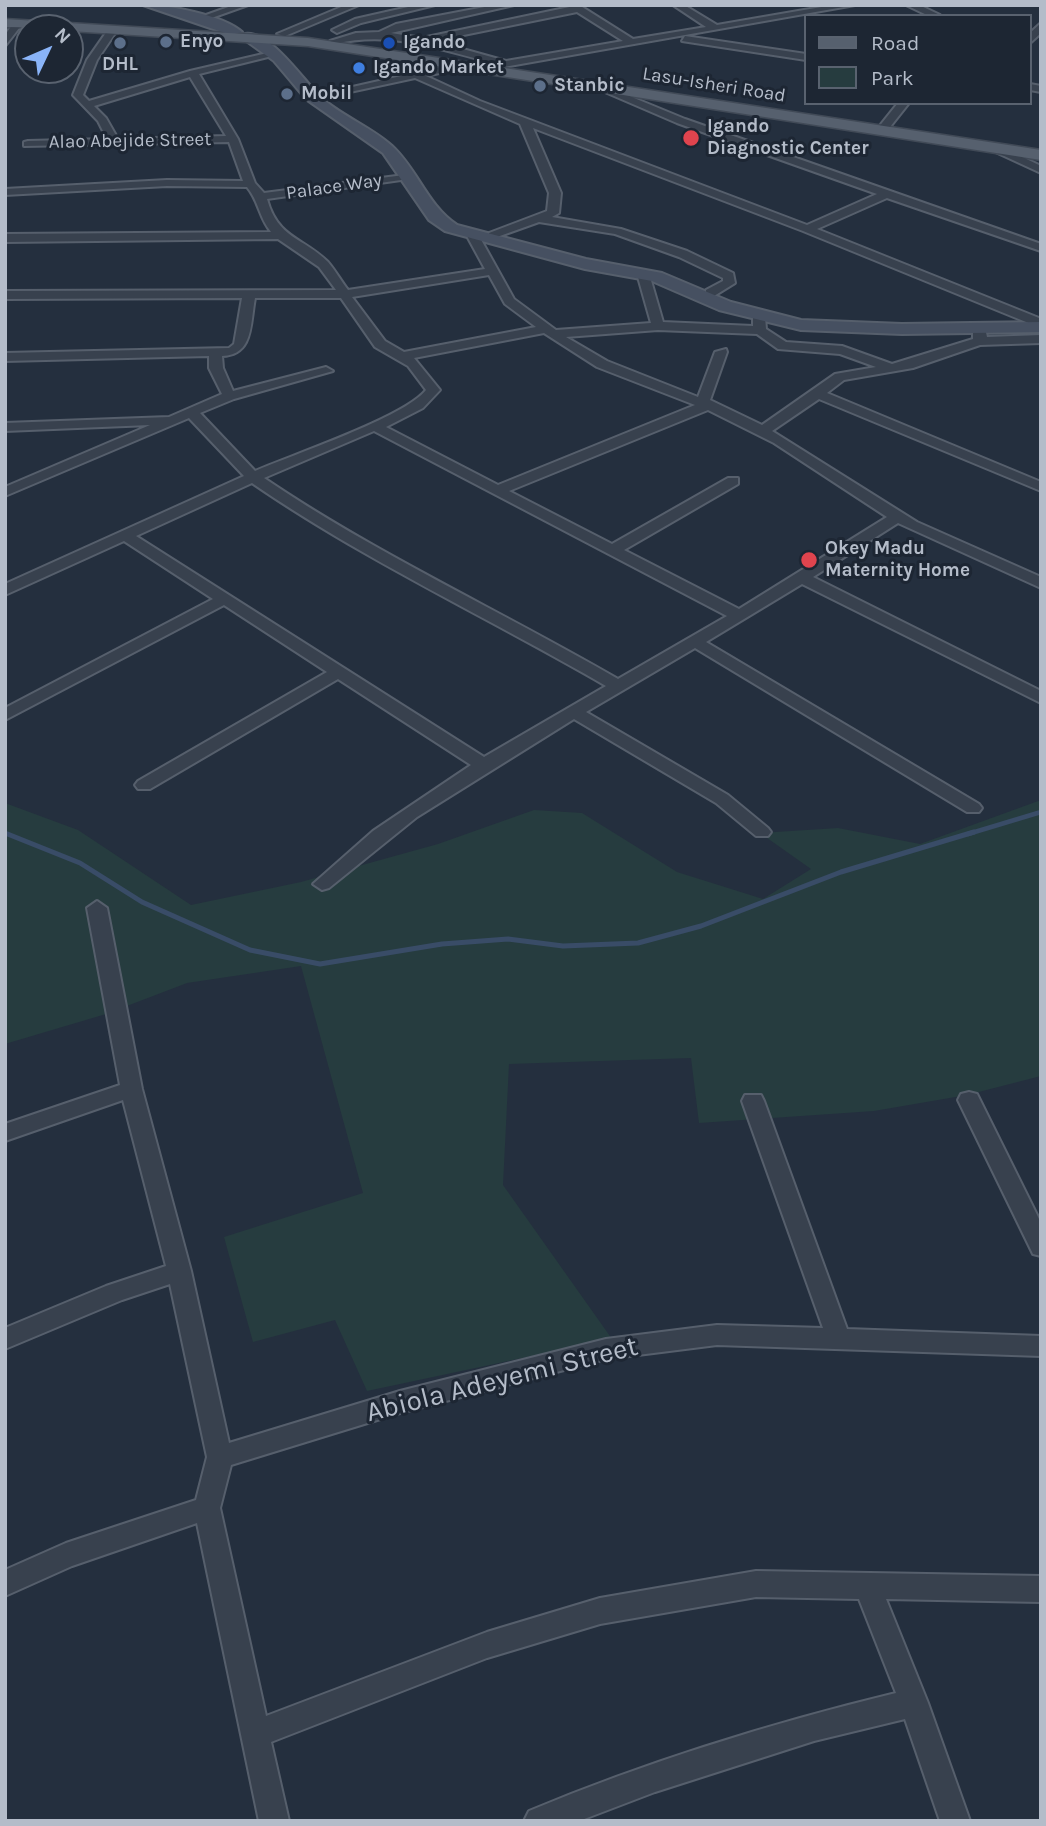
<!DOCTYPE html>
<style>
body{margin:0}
#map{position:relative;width:1046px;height:1826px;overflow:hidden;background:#242f3e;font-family:Karla,sans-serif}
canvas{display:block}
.frame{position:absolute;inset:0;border:7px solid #b4bcc9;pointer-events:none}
.legend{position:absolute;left:804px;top:14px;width:228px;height:91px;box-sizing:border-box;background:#1d2633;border:2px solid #59626f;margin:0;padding:9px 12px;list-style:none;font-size:21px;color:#b4bcc9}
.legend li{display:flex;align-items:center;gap:14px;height:35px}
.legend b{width:35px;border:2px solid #59626f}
.north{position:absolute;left:14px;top:14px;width:70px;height:70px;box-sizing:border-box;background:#1d2633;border:2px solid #59626f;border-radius:50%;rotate:46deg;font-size:19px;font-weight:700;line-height:28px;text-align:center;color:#b4bcc9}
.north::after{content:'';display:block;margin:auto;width:24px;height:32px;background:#8ab4f8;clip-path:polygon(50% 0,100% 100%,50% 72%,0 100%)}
</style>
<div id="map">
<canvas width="1046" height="1826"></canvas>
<div class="frame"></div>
<ul class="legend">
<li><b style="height:9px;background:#56606e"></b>Road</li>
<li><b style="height:19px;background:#263c3f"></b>Park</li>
</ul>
<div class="north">N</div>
</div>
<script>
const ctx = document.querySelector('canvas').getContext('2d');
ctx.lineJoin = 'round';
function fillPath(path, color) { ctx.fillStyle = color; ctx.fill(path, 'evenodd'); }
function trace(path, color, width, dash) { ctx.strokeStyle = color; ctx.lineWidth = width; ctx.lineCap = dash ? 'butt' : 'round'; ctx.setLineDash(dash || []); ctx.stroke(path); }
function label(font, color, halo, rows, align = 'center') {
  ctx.font = font + ' Karla,sans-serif'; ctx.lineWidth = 6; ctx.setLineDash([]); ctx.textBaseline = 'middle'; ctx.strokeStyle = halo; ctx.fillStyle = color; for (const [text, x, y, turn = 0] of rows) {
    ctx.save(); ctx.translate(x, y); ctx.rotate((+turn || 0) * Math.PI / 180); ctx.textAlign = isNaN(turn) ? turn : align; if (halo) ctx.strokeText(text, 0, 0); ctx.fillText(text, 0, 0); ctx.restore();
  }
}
const green = new Path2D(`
 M1041,800V1076L967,1095L874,1111L699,1123L691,1058L509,1064L503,1185L612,1339L367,1391L335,1320L253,1342L224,1237L363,1193L301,966L187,983L106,1014L5,1044V803L78,830L191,905L301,882L438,844L534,810L582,813L677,872L763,899L811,869L760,833L838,828L920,844Z`);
const streamFar1 = new Path2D(`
 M968,834L1041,812`);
const stream = new Path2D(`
 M5,833L80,863L142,902L250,950L320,964L442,944L508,939L563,946L638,943L701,926L841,872L974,832`);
const street = new Path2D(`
 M234,5H248L203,21L195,19Z
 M346,5H359L285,36L277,34Z
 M417,5H435L361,23L337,33L332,30L355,19Z
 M495,5H514L391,33L422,38L579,5L633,39L706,27L673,5H684L717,25L833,5H855L498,68L494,63C440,50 391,30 335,44L330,41L356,33L379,32L396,24ZM577,12L623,41L506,61L434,41Z
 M906,5H919L940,15L929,16Z
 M15,21L23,23L5,46V35Z
 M1041,23V33L1030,43V33Z
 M110,27L118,29L97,60L83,95L89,101L190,71L276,51V55L199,74L238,139L255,183L264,193L412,174V178L408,179L267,199C278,239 303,237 328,262C335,270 341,281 348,290L485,269L467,236L473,233L479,236L514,299L556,330L651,323L638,277L644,273L650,277L663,322L753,326V317L759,313L765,317L766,329L786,342L842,346L892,364L973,339V328L979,324L985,328L987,337L1041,335V343L980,345L913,368L844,380L827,393L1041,482V491L819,399L772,431L917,522L1041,577V588L898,523L813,577L1041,691V703L802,584L706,642L979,804L982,808L979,812H967L695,648L586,712L728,795L768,828L771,832L768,836H756L716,803L574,719L417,817L329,888L322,890L313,884L373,831L471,765L338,679L150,789H138L135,785L138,781L327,672L224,605L5,720V708L213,599L124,541L5,595V584L244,476L189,418L5,496V487L150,425L5,431V423L169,417L222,394L209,368V356L5,361V353L229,348L234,344L242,298L5,299V291L336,290L319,267L278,239L5,242V234L271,232C259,218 259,201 247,187L167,186L5,195V189L167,180L243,181L229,142L24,146V142L28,141L107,139L98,121L73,95L87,60ZM190,77L226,136L118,139L106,118L94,106ZM489,275L505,304L536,327L404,352L385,341L352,297ZM255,298H341L375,347L408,366L426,390C405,417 292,455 255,471L200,413L234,399L333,371L326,367L233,391L223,368L222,356C254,355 250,323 255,298ZM658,330L757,334L778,349L840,354L876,367L835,374L762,425L710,400L727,352L726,349L715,352L698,397L607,361L566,337ZM544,333L597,367L695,405L498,485L386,427L423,408L440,390L414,358ZM708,410L774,443L887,517L739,609L624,550L738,484V478H728L612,544L509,491ZM374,431L727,616L618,679C501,611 376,554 264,478ZM252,483C364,560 489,618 606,686L484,757L136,536Z
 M685,36L806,54V60L682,41Z
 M463,62L466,67L426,76L480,101L807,225L877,194L677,123L591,86L600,84L685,119L1041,244V251L887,198L817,229L1039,318L1041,322L1031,324L803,231L533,128L561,193L559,213L552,217L621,229L687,251L733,273L735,283L714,296H706V290L723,281V278L679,257L615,234L539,222L497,237H489V233L547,211L549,193L520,124L415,78L322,98L317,95Z
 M1030,84L1041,86V92L1030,90Z
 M898,103H909L886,132H878V128Z
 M989,145H997L1041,166V173L989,149Z
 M97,901L107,908L142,1089L191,1271L229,1443L400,1391L606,1339L717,1325L823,1328L742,1101L745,1095H761L764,1101L847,1329L1041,1336V1356L717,1345L606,1359L400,1413L231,1465L220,1508L266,1716L487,1632L600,1598L756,1571L1041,1576V1602L886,1599L928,1703L970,1821H940L905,1719L814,1741L655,1792L579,1821H524L529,1811C647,1762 772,1723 896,1693L859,1599L756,1597L600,1624L487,1658L271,1742L289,1821H259L197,1523L72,1566L5,1596V1570L66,1543L196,1500L207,1457L170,1284L122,1300L5,1349V1328L106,1286L166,1266L123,1100L5,1141V1124L120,1085L87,908Z
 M969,1092L977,1094L980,1100L1041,1223V1256L1033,1254L958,1100L961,1094Z`);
const secondary = new Path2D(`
 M143,5C169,5 223,15 242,32L231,35Z
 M245,34C268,30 300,75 314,90C335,114 369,125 392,146C418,170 427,205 457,225L586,259L662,273L731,302L801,320L902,324L1041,322V332L902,334L801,330L719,310L652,281L585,269L445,231L429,220L383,153L306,99L274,61L245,40Z`);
const primary = new Path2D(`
 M5,19L308,38L1041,150V160L308,46L70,31V28L5,27Z`);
const markers = [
 [166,42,7,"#5c6f8a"],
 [120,43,7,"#5c6f8a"],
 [389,43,7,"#1a4fb4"],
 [359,68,7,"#3f7fe0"],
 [540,86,7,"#5c6f8a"],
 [287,94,7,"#5c6f8a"],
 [691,138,9,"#e0444e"],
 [809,560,9,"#e0444e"]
];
const farPoinames = [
 ["Enyo",180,42],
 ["Igando",403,43],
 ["DHL",120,65,"center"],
 ["Igando Market",373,68],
 ["Stanbic",554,86],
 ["Mobil",301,94],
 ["Igando",707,127],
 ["Diagnostic Center",707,149],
 ["Okey Madu",825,549],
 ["Maternity Home",825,571]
];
const farStreetnames = [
 ["Lasu-Isheri Road",714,85,9],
 ["Alao Abejide Street",130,141,-1],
 ["Palace Way",334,187,-8]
];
const nearStreetnames = [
 ["Abiola Adeyemi Street",502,1380,-14]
];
fillPath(green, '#263c3f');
trace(streamFar1, '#394c67', 4.5);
trace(stream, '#394c67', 5);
trace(street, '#565f6c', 4);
trace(secondary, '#565f6c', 4);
trace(primary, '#414a57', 3);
fillPath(street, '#38414e');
fillPath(secondary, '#465061');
fillPath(primary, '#56606e');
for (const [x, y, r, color] of markers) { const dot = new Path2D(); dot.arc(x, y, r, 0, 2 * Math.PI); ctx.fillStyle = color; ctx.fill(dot); trace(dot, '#1d2633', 2.5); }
label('bold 19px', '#b4bcc9', '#1d2633', farPoinames, 'left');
label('19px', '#b4bcc9', '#1d2633', farStreetnames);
label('28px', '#b4bcc9', '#1d2633', nearStreetnames);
</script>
